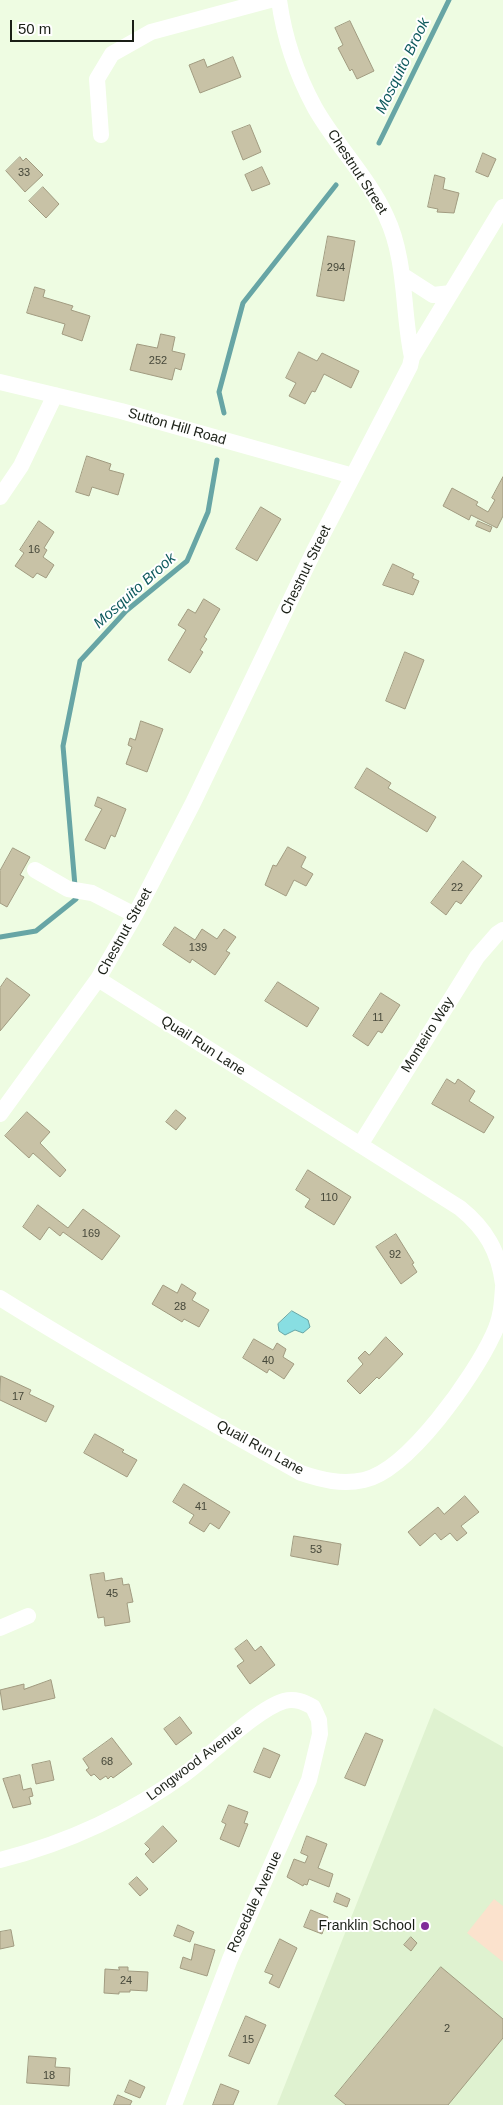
<!DOCTYPE html>
<style>
body{margin:0}
#map{position:relative;width:503px;height:2105px;overflow:hidden;background:#eefce2;font-family:Helvetica,sans-serif}
canvas{display:block}
.scale{position:absolute;left:10px;top:20px;width:124px;height:22px;box-sizing:border-box;border:2px solid #1a1f16;border-top:0;padding-left:6px;font-size:15px;line-height:18px;white-space:nowrap;color:#1a1f16;-webkit-text-stroke:4px #fff;paint-order:stroke}
</style>
<div id="map">
<canvas width="503" height="2105"></canvas>
<div class="scale">50 m</div>
</div>
<script>
const ctx = document.querySelector('canvas').getContext('2d');
ctx.lineJoin = 'round';
function fillPath(path, color) { ctx.fillStyle = color; ctx.fill(path, 'evenodd'); }
function trace(path, color, width, dash) { ctx.strokeStyle = color; ctx.lineWidth = width; ctx.lineCap = dash ? 'butt' : 'round'; ctx.setLineDash(dash || []); ctx.stroke(path); }
function label(font, color, halo, rows, align = 'center') {
  ctx.font = font + ' Helvetica,sans-serif'; ctx.lineWidth = 4; ctx.setLineDash([]); ctx.textBaseline = 'middle'; ctx.strokeStyle = halo; ctx.fillStyle = color; for (const [text, x, y, turn = 0] of rows) {
    ctx.save(); ctx.translate(x, y); ctx.rotate((+turn || 0) * Math.PI / 180); ctx.textAlign = isNaN(turn) ? turn : align; if (halo) ctx.strokeText(text, 0, 0); ctx.fillText(text, 0, 0); ctx.restore();
  }
}
const built = new Path2D(`
 M434,1708L503,1747V2105H277Z`);
const green = new Path2D(`
 M494,1899L503,1906V1962L467,1933Z`);
const water = new Path2D(`
 M292,1311L308,1320L310,1327L303,1333L295,1330L285,1335L279,1331L278,1324Z`);
const stream = new Path2D(`
 M379,143L449,0
 M224,413L219,392L243,303L336,185
 M75,886L63,746L80,661L126,611L187,561L208,512L217,460
 M0,937L36,931L76,899`);
const building = new Path2D(`
 M350,21L374,71L357,79L352,69L350,71L338,48L343,45L335,28Z
 M233,57L241,77L200,93L189,65L204,59L207,67Z
 M250,125L261,152L243,160L232,132Z
 M483,153L496,159L488,177L476,172Z
 M20,157L23,161L26,158L43,175L25,192L6,171Z
 M262,167L270,184L252,191L245,175Z
 M435,175L445,178L443,189L459,193L454,213L437,212L438,209L428,207Z
 M43,187L59,204L46,218L29,201Z
 M328,236L355,241L344,301L317,296Z
 M35,287L45,290L43,297L73,306L71,310L90,316L82,341L62,334L65,324L27,313Z
 M161,334L175,337L172,351L185,354L181,370L175,368L172,380L130,370L137,344L157,348Z
 M299,352L317,361L322,353L359,371L351,388L324,374L315,392L312,391L305,404L289,396L296,383L286,378Z
 M87,456L111,464L109,470L124,474L118,495L92,487L89,496L76,492Z
 M503,477V516L497,528L471,515L469,520L443,506L452,488L478,502L476,505L488,512L495,500L492,498Z
 M261,507L281,519L257,561L236,549Z
 M39,521L54,532L44,548L47,550L43,557L54,565L46,578L37,573L33,578L15,566L24,553L20,550Z
 M478,521L492,527L490,532L476,526Z
 M393,564L414,574L412,578L419,581L413,595L383,585Z
 M204,599L220,609L204,637L207,639L200,650L203,652L190,673L168,660L186,630L178,625L188,609L195,613Z
 M405,652L424,660L405,709L386,701Z
 M141,721L163,729L147,772L126,764L132,747L128,745L130,738L135,740Z
 M367,768L391,783L388,788L436,817L427,832L355,788Z
 M98,797L126,809L115,837L111,835L105,849L85,840L102,809L95,806Z
 M288,847L306,857L301,867L313,874L306,886L294,880L286,896L265,885L273,865L276,866Z
 M13,848L30,857L20,875L24,877L7,907L0,903V871Z
 M463,861L482,876L461,904L456,901L446,915L431,903Z
 M175,927L195,940L202,929L217,939L224,929L236,937L226,951L230,953L215,975L192,959L190,963L163,945Z
 M7,978L30,995L0,1031V988Z
 M278,982L319,1008L307,1027L265,1001Z
 M381,993L400,1005L382,1033L378,1031L368,1046L353,1036Z
 M447,1079L455,1084L458,1079L475,1091L469,1101L494,1117L484,1133L432,1104Z
 M176,1110L186,1118L176,1130L166,1122Z
 M27,1112L50,1132L40,1143L66,1170L60,1177L33,1153L29,1158L5,1136Z
 M308,1170L351,1197L334,1225L305,1207L310,1199L296,1190Z
 M38,1205L68,1228L83,1209L120,1236L102,1260L63,1232L60,1236L49,1227L40,1240L23,1227Z
 M396,1234L414,1263L412,1264L417,1272L401,1284L376,1247Z
 M182,1284L196,1293L192,1300L209,1310L199,1327L184,1319L182,1322L152,1304L163,1285L177,1293Z
 M386,1337L403,1354L379,1379L377,1377L360,1394L347,1381L363,1364L358,1358L365,1351L369,1355Z
 M254,1339L273,1350L277,1343L286,1349L283,1357L294,1364L284,1379L269,1369L267,1373L243,1358Z
 M1,1376L31,1390L29,1394L54,1406L46,1422L0,1400Z
 M95,1434L124,1450L122,1452L137,1460L127,1477L84,1453Z
 M184,1484L230,1512L219,1529L210,1523L204,1532L189,1523L194,1515L173,1502Z
 M465,1496L479,1512L461,1526L467,1533L457,1541L450,1533L441,1540L435,1533L420,1546L408,1532L438,1507L444,1514Z
 M294,1536L341,1544L338,1565L291,1556Z
 M104,1573L105,1581L122,1578L123,1585L129,1584L133,1602L127,1603L130,1622L105,1626L104,1617L98,1618L90,1575Z
 M247,1640L255,1651L261,1646L275,1665L250,1684L237,1666L244,1661L235,1649Z
 M51,1680L55,1698L3,1710L0,1690L24,1684V1689Z
 M180,1717L192,1733L176,1745L164,1729Z
 M366,1733L383,1740L365,1786L345,1778Z
 M112,1738L132,1764L113,1778L111,1776L108,1779L106,1776L100,1780L94,1774L91,1776L86,1770L89,1768L83,1759Z
 M264,1748L280,1755L270,1778L254,1772Z
 M50,1761L54,1780L36,1784L32,1765Z
 M20,1775L23,1790L31,1788L33,1796L29,1797L31,1804L13,1808L3,1779Z
 M229,1805L248,1812L244,1823L248,1824L239,1847L220,1839L226,1824L222,1822Z
 M163,1826L177,1841L153,1863L145,1854L150,1849L145,1844Z
 M307,1836L327,1844L318,1868L333,1874L329,1887L309,1879L307,1885L304,1884L303,1886L287,1877L294,1859L305,1863L308,1856L301,1853Z
 M137,1877L148,1889L140,1896L129,1884Z
 M337,1893L350,1899L347,1907L334,1902Z
 M311,1910L328,1917L322,1934L304,1927Z
 M178,1925L194,1932L190,1942L174,1936Z
 M11,1930L14,1946L0,1949V1932Z
 M411,1937L417,1943L411,1951L404,1945Z
 M280,1939L297,1948L279,1988L269,1983L273,1975L265,1972Z
 M195,1944L215,1950L207,1976L180,1968L183,1957L191,1960Z
 M119,1967H128V1971L148,1972L147,1991L130,1990V1992H119V1994L104,1993L105,1969L119,1970Z
 M441,1967L503,2019V2038L448,2105H346L335,2096Z
 M246,2016L266,2025L249,2064L229,2056Z
 M29,2056L56,2058L55,2067L70,2068L69,2086L27,2083Z
 M130,2080L145,2087L140,2098L125,2092Z
 M221,2084L239,2091L233,2105H213Z
 M118,2095L132,2101L130,2105H114Z`);
const minor = new Path2D(`
 M101,135L97,79L112,54L151,32L270,0
 M402,275L433,295L451,293
 M412,357L503,207
 M0,382L121,411L353,476
 M0,497L21,466L55,395
 M35,870L68,889L92,893L135,915
 M98,979L460,1208C486,1229 499,1252 503,1284
 M0,1114L98,979L135,915L193,803L314,551L410,366L412,357C402,311 407,260 386,216C368,177 336,145 315,108C297,75 284,37 279,0
 M360,1145L477,957L497,934L503,930
 M0,1298C98,1359 200,1416 301,1473C322,1480 342,1485 364,1480C409,1470 474,1376 493,1335C501,1319 502,1304 503,1287
 M0,1628L28,1616
 M0,1860C67,1843 130,1814 186,1773C211,1755 257,1709 284,1701C295,1698 304,1702 313,1707L319,1720L320,1734L309,1780L230,1959L174,2105`);
const markers = [
 [425,1926,5,"#802b99"]
];
const numberNames = [
 ["33",24,173],
 ["294",336,268],
 ["252",158,361],
 ["16",34,550],
 ["22",457,888],
 ["139",198,948],
 ["11",378,1018],
 ["110",329,1198],
 ["169",91,1234],
 ["92",395,1255],
 ["28",180,1307],
 ["40",268,1361],
 ["17",18,1397],
 ["41",201,1507],
 ["53",316,1550],
 ["45",112,1594],
 ["68",107,1762],
 ["24",126,1981],
 ["2",447,2029],
 ["15",248,2040],
 ["18",49,2076]
];
const streetNames = [
 ["Chestnut Street",357,172,57],
 ["Sutton Hill Road",177,427,16],
 ["Chestnut Street",306,570,-64],
 ["Chestnut Street",125,932,-61],
 ["Monteiro Way",428,1035,-58],
 ["Quail Run Lane",203,1046,33],
 ["Quail Run Lane",260,1448,29],
 ["Longwood Avenue",195,1763,-37],
 ["Rosedale Avenue",255,1902,-65]
];
const poiNames = [
 ["Franklin School",415,1926]
];
const waterNames = [
 ["Mosquito Brook",403,66,-64],
 ["Mosquito Brook",135,591,-42]
];
fillPath(built, '#dff2d0');
fillPath(green, '#fbe2cd');
fillPath(water, '#88dee2');
trace(water, '#67a5a5', 1);
trace(stream, '#67a5a5', 5);
fillPath(building, '#c8c2a6');
trace(building, '#a19b80', 1);
trace(minor, '#fff', 16);
for (const [x, y, r, color] of markers) { const dot = new Path2D(); dot.arc(x, y, r, 0, 2 * Math.PI); ctx.fillStyle = color; ctx.fill(dot); trace(dot, '#fff', 2); }
label('11px', '#46483a', null, numberNames);
label('14px', '#1a1f16', '#fff', streetNames);
label('14px', '#1a1f16', '#fff', poiNames, 'right');
label('italic 15px', '#0f5a5e', '#fff', waterNames);
</script>
